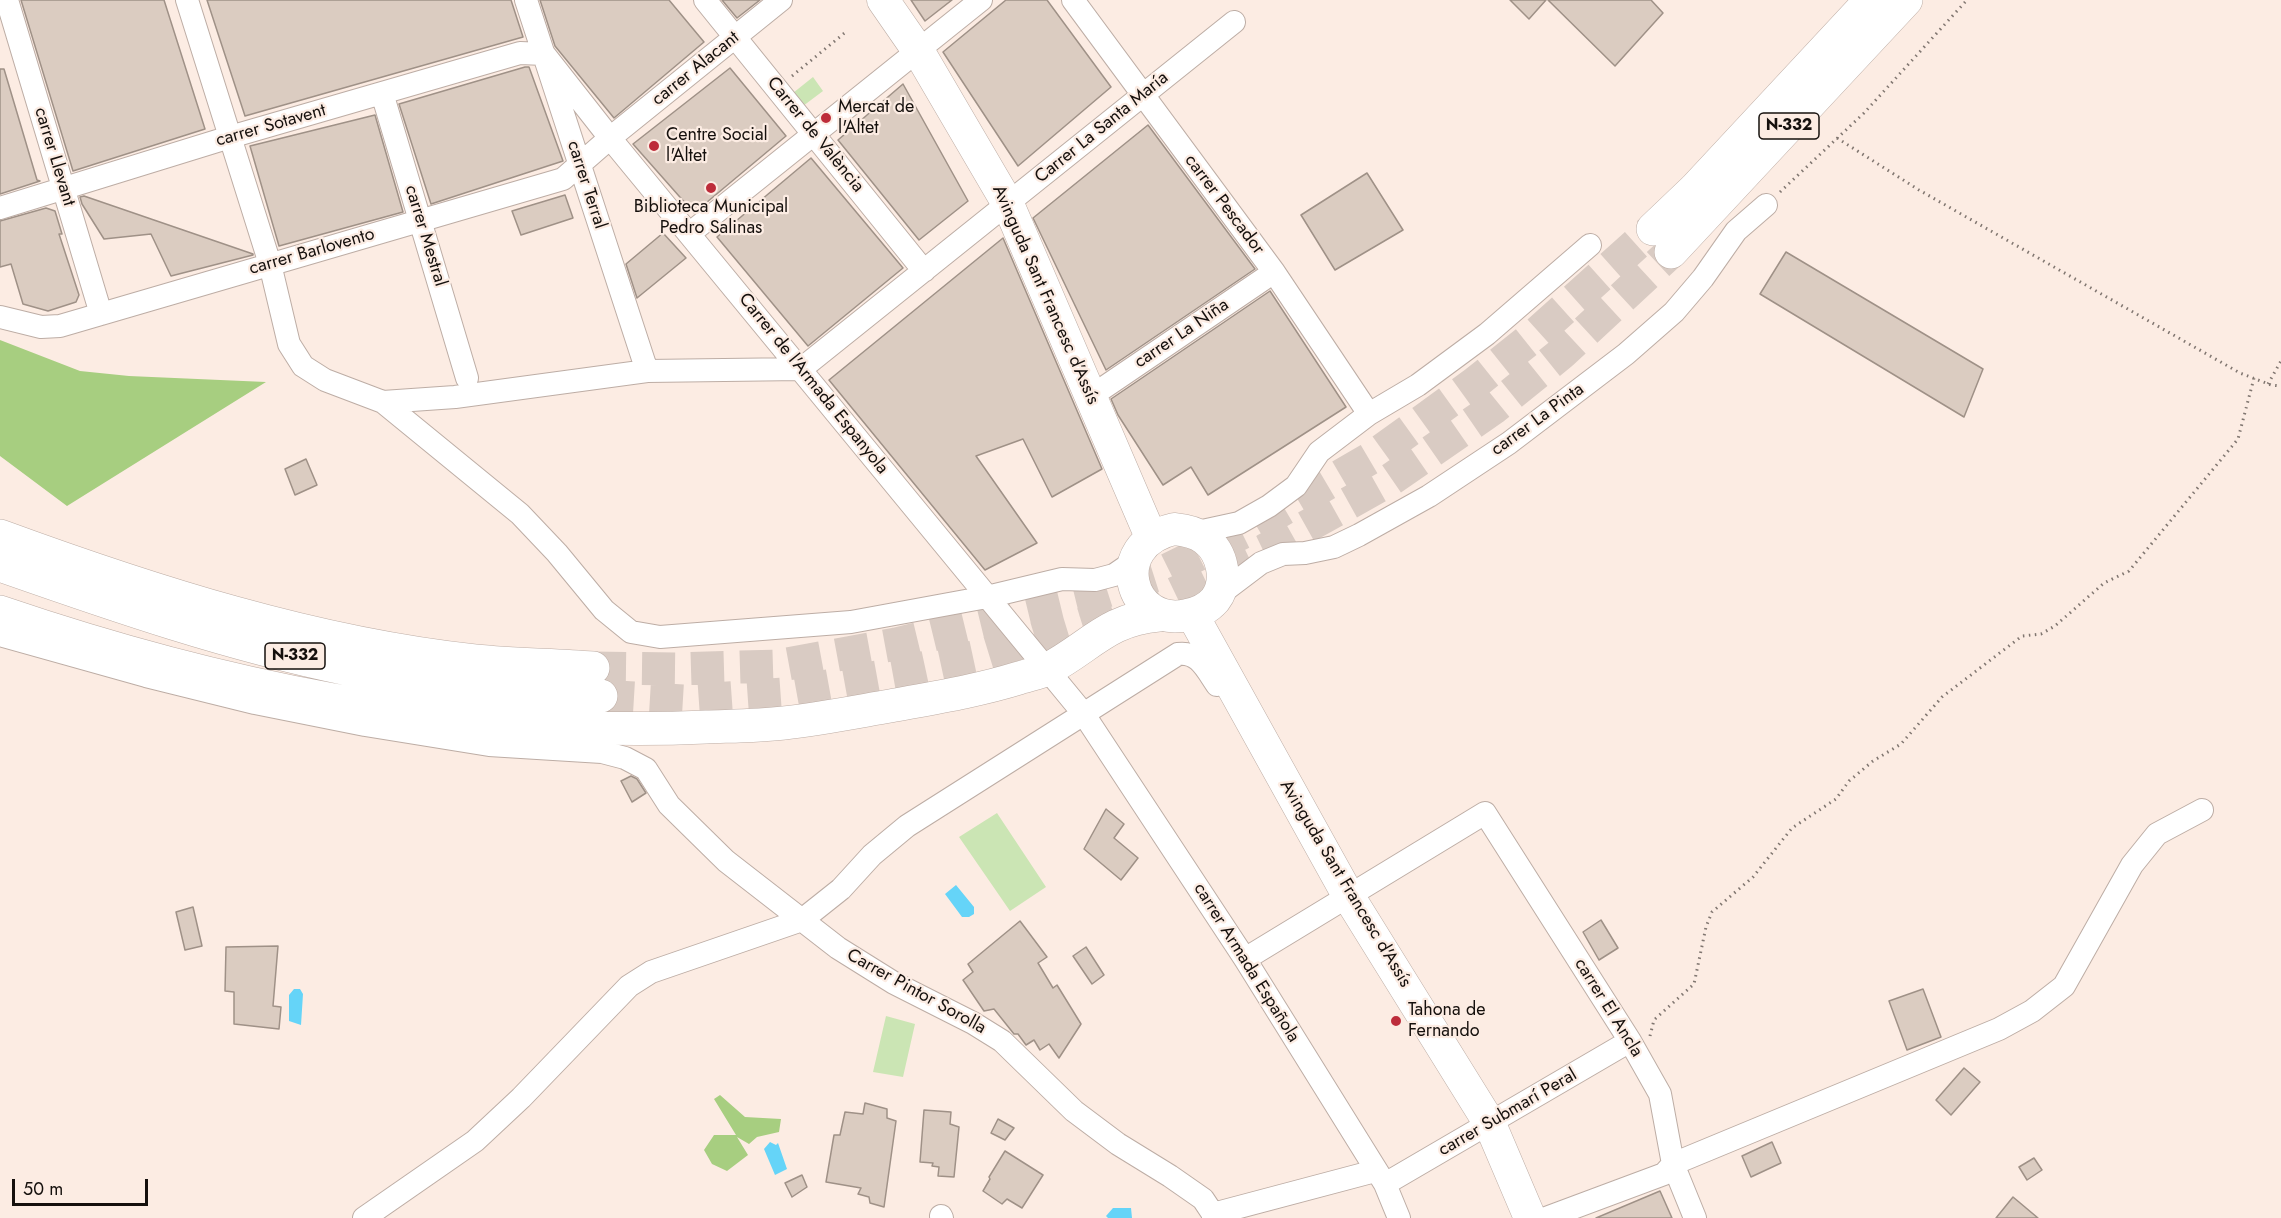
<!DOCTYPE html>
<meta charset="utf-8">
<style>
body{margin:0}
#map{position:relative;width:2281px;height:1218px;overflow:hidden;background:#fcece3;font-family:Jost,sans-serif}
canvas{display:block}
.scale{position:absolute;left:12px;top:1179px;width:136px;height:27px;box-sizing:border-box;border:3px solid #15100d;border-top:0;padding-left:8px;font-size:18px;line-height:21px;white-space:nowrap;color:#15100d;-webkit-text-stroke:4px #fcece3;paint-order:stroke}
</style>
<div id="map">
<canvas width="2281" height="1218"></canvas>
<div class="scale">50 m</div>
</div>
<script>
const ctx = document.querySelector('canvas').getContext('2d');
ctx.lineJoin = 'round';
function fillPath(path, color) { ctx.fillStyle = color; ctx.fill(path, 'evenodd'); }
function trace(path, color, width, dash) { ctx.strokeStyle = color; ctx.lineWidth = width; ctx.lineCap = dash ? 'butt' : 'round'; ctx.setLineDash(dash || []); ctx.stroke(path); }
function label(font, color, halo, rows, align = 'center') {
  ctx.font = font + ' Jost,sans-serif'; ctx.lineWidth = 4.5; ctx.setLineDash([]); ctx.textBaseline = 'middle'; ctx.strokeStyle = halo; ctx.fillStyle = color; for (const [text, x, y, turn = 0] of rows) {
    ctx.save(); ctx.translate(x, y); ctx.rotate((+turn || 0) * Math.PI / 180); ctx.textAlign = isNaN(turn) ? turn : align; if (halo) ctx.strokeText(text, 0, 0); ctx.fillText(text, 0, 0); ctx.restore();
  }
}
const green = new Path2D(`
 M813,77L823,91L803,106L793,93Z
 M997,813L1046,887L1010,911L959,837Z
 M886,1016L915,1024L903,1077L873,1072Z`);
const forest = new Path2D(`
 M0,340L80,371L129,376L266,382L67,506L0,456Z
 M720,1095L745,1117L781,1119L779,1132L757,1137L749,1144L737,1137L748,1155L727,1171L712,1164L704,1150L714,1135H736L714,1099Z`);
const water = new Path2D(`
 M956,885L974,907V914L969,917H962L945,894Z
 M294,989H300L303,994L301,1025L289,1021V995Z
 M770,1142L776,1145L778,1143L787,1169L775,1175L764,1149Z
 M1113,1208H1131L1132,1218H1108L1106,1216Z`);
const building = new Path2D(`
 M21,0H164L205,129L73,171Z
 M207,0H511L523,37L245,116Z
 M540,0H669L704,42L614,118L555,46Z
 M722,0H760L737,18Z
 M911,0H952L925,21Z
 M1006,0H1047L1111,87L1018,166L943,52Z
 M1510,0H1546L1529,19Z
 M1548,0H1651L1663,13L1615,66Z
 M525,67H529L563,161L431,204L399,104Z
 M730,68L786,136L694,213L633,144Z
 M0,69H4L37,180L40,181L0,194Z
 M903,84L968,201L919,240L838,140Z
 M375,115L403,212L279,246L250,146Z
 M1148,125L1255,269L1106,370L1033,218Z
 M811,158L903,268L808,346L717,237Z
 M1367,173L1403,230L1335,270L1301,215Z
 M565,195L573,218L521,235L512,211Z
 M84,196L253,254V255L171,276L151,234L104,239L82,204L80,197Z
 M46,208L55,211L62,234H59L79,295L76,302L48,311L23,304L11,264L0,267V221Z
 M663,233L686,258L637,298L626,264Z
 M1003,238L1102,469L1052,497L1023,439L976,456L1037,543L985,570L829,380Z
 M1786,252L1983,369L1964,417L1760,294Z
 M1270,291L1346,407L1208,495L1191,467L1163,485L1118,415L1111,399Z
 M306,459L317,485L295,495L285,469Z
 M631,776L637,779L646,793L632,802L621,781Z
 M1106,809L1124,824L1114,838L1138,858L1121,880L1084,849Z
 M193,907L202,946L185,950L176,912Z
 M1601,920L1618,948L1599,960L1583,932Z
 M1020,921L1047,957L1038,963L1053,988L1057,985L1081,1024L1059,1058L1049,1044L1040,1050L1034,1040L1026,1045L1018,1034H1014L994,1009L984,1011L963,980L973,972L968,964Z
 M278,946L273,1006L281,1007L279,1029L234,1024V992L225,991L226,947Z
 M1086,947L1104,975L1092,984L1073,956Z
 M1923,989L1941,1037L1907,1050L1889,1001Z
 M1964,1068L1980,1082L1951,1115L1936,1100Z
 M865,1103L887,1109V1118L896,1121L884,1207L870,1203L869,1197L858,1194L861,1188L826,1182L834,1135H840L845,1112L863,1114Z
 M924,1110L951,1112L950,1124L959,1127L954,1177L938,1176L939,1167L932,1166L933,1163L920,1162Z
 M998,1119L1014,1128L1005,1140L991,1133Z
 M1772,1142L1781,1163L1751,1177L1742,1156Z
 M1005,1151L1043,1175L1022,1208L1007,1199L1002,1204L983,1191L990,1179L989,1177Z
 M2034,1158L2042,1170L2027,1180L2019,1167Z
 M802,1175L807,1187L792,1197L785,1183Z
 M1660,1191L1672,1218H1596Z
 M2013,1197L2038,1218H1996Z`);
const highwayTunnel = new Path2D(`
 M593,668L677,669L777,666L896,644L1082,599L1157,575L1248,530L1371,458L1475,383L1535,335L1653,229
 M601,696L685,701L783,694L904,672L978,656L1163,599L1265,550L1390,480L1494,408L1562,353L1671,252`);
const path = new Path2D(`
 M792,76L847,31
 M1837,138L1919,190L2240,373L2271,385L2281,386
 M1780,192L1864,113L1967,0
 M2268,384L2281,361
 M1650,1036L1654,1020L1694,984L1706,927L1712,912L1753,877L1792,828L1836,799L1849,781L1873,761L1901,744L1942,697L2022,636L2041,634L2055,626L2104,583L2129,571L2238,439L2254,378`);
const street = new Path2D(`
 M7,0L101,314
 M187,0L270,264L289,344L303,366L325,380L383,402L520,514L557,553L604,610L631,632L660,637L851,622L987,597L1062,579L1095,580L1114,575L1133,562
 M526,0L647,371
 M705,0L924,271
 M1073,0L1274,272L1369,414
 M382,93L467,378
 M0,208L230,137L520,53L544,54L610,138L1083,713L1245,959L1385,1184L1399,1218
 M689,234L981,0
 M0,317L41,327L60,326L563,179L610,138L781,0
 M1090,397L1274,272
 M383,402L455,397L647,371L801,369L1234,22
 M1193,533L1239,523L1269,506L1296,486L1319,452L1369,414L1418,385L1487,334L1590,245
 M1220,594L1261,563L1283,554L1305,553L1334,547L1359,535L1429,496L1509,443L1626,354L1674,312L1703,278L1736,231L1766,205
 M0,635L146,676L255,703L365,725L489,745L602,752L625,758L646,769L669,805L726,861L838,948L894,983L973,1023L1002,1041L1074,1111L1118,1144L1170,1176L1203,1199L1213,1214V1218
 M1245,959L1485,813L1630,1041L1660,1094L1673,1164L1695,1218
 M1385,1184L1630,1041
 M1213,1214L1375,1171
 M941,1216L942,1218
 M364,1218L475,1141L521,1098L629,986L651,972L802,920L841,889L872,855L907,826L1178,654C1199,651 1207,671 1217,685
 M1546,1218L1664,1174L1673,1164L1999,1029L2032,1011L2064,986L2132,865L2157,834L2202,810`);
const secondary = new Path2D(`
 M883,0L919,52L1008,204L1151,537
 M1174,529C1185,530 1196,532 1205,539C1223,553 1229,582 1215,600C1208,608 1198,613 1187,615C1130,628 1106,545 1174,529Z
 M1192,614L1349,897L1490,1124L1530,1218`);
const highway = new Path2D(`
 M1653,229L1695,189L1871,0
 M1671,252L1906,0
 M0,536C150,591 315,644 475,661C514,665 554,665 593,668
 M0,565C114,605 230,645 348,669C432,685 516,693 601,696
 M0,612C226,689 466,738 706,727C732,726 758,726 784,723C819,719 855,712 890,706C933,698 977,691 1019,678C1028,675 1039,673 1048,669C1089,648 1107,619 1159,615`);
const markers = [
 [826,118,6,"#bd2c3a"],
 [654,146,6,"#bd2c3a"],
 [711,188,6,"#bd2c3a"],
 [1396,1021,6,"#bd2c3a"]
];
const shields = [
 [1789,126,60],
 [295,656,60]
];
const shieldNames = [
 ["N-332",1789,126],
 ["N-332",295,656]
];
const streetNames = [
 ["carrer Alacant",696,69,-39],
 ["carrer Sotavent",271,126,-16],
 ["Carrer La Santa María",1102,128,-39],
 ["Carrer de València",815,135,51],
 ["carrer Llevant",54,157,73],
 ["carrer Terral",586,185,72],
 ["carrer Pescador",1224,205,53],
 ["carrer Mestral",425,236,73],
 ["carrer Barlovento",312,252,-16],
 ["Avinguda Sant Francesc d’Assís",1045,295,66],
 ["carrer La Niña",1182,334,-34],
 ["Carrer de l'Armada Espanyola",813,384,51],
 ["carrer La Pinta",1538,420,-36],
 ["Avinguda Sant Francesc d'Assís",1345,884,59],
 ["carrer Armada Española",1246,963,58],
 ["Carrer Pintor Sorolla",916,992,29],
 ["carrer El Ancla",1608,1008,58],
 ["carrer Submarí Peral",1508,1113,-30]
];
const poiNames = [
 ["Mercat de",838,108],
 ["l'Altet",838,129],
 ["Centre Social",666,136],
 ["l'Altet",666,157],
 ["Biblioteca Municipal",711,208,"center"],
 ["Pedro Salinas",711,229,"center"],
 ["Tahona de",1408,1011],
 ["Fernando",1408,1032]
];
fillPath(green, '#cbe5b4');
fillPath(forest, '#a7ce80');
fillPath(water, '#65d4f8');
fillPath(building, '#dbccc1');
trace(building, '#9f9187', 1.5);
trace(highwayTunnel, '#d9cbc3', 33, [33, 16]);
trace(street, '#bdada5', 24);
trace(secondary, '#bdada5', 33);
trace(highway, '#bdada5', 34);
trace(path, '#807670', 3, [1.5, 4.5]);
trace(street, '#fff', 22);
trace(secondary, '#fff', 32);
trace(highway, '#fff', 33);
for (const [x, y, r, color] of markers) { const dot = new Path2D(); dot.arc(x, y, r, 0, 2 * Math.PI); ctx.fillStyle = color; ctx.fill(dot); trace(dot, '#fcece3', 2); }
for (const [x, y, w] of shields) { const box = new Path2D(); box.roundRect(x - w / 2, y - 13, w, 26, 4.5); ctx.fillStyle = '#fcece3'; ctx.fill(box); trace(box, '#15100d', 1.5); }
label('bold 16px', '#15100d', null, shieldNames);
label('18px', '#15100d', '#fcece3', streetNames);
label('18px', '#15100d', '#fcece3', poiNames, 'left');
</script>
